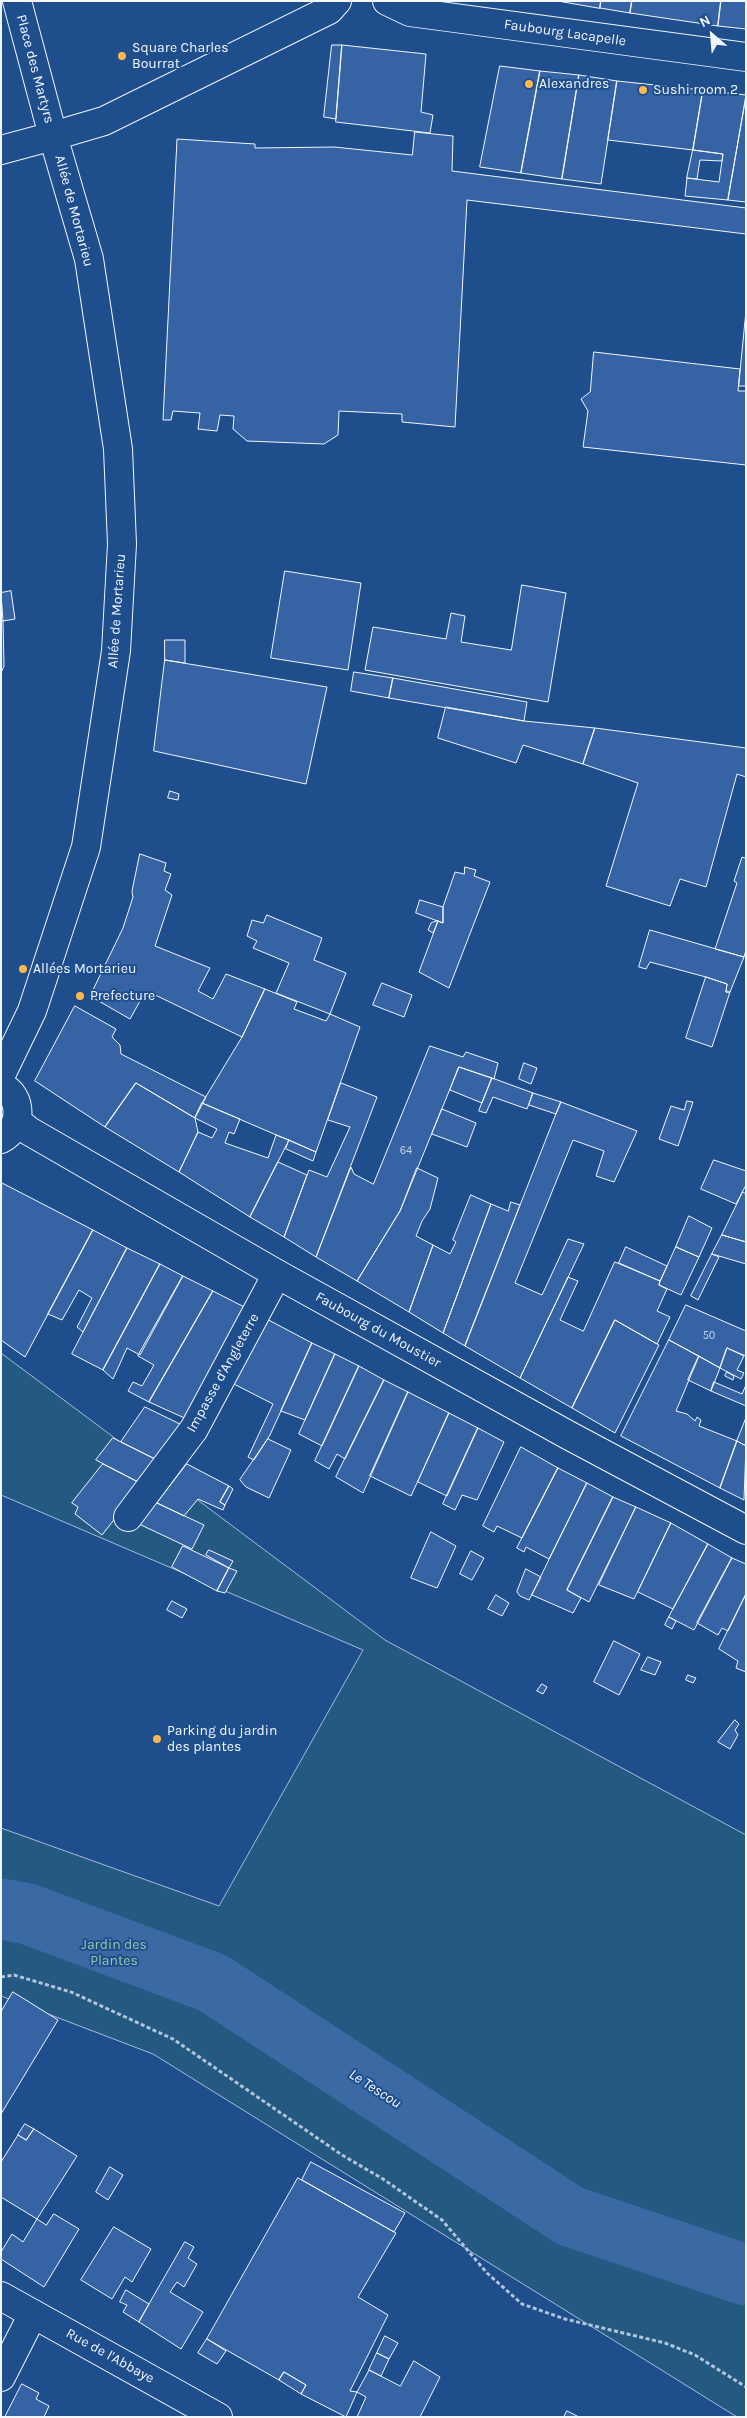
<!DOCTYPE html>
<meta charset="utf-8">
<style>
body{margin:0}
#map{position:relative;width:747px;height:2418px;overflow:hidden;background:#1f4e8c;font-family:Karla,sans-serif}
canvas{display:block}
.frame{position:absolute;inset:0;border:2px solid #f2f6ff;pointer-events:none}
.north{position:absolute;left:687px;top:10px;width:50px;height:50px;-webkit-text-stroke:4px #1f4e8c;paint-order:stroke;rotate:333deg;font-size:14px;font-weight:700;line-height:20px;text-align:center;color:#f2f6ff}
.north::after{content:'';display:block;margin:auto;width:18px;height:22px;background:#f2f6ff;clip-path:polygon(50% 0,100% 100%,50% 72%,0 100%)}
</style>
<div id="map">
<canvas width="747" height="2418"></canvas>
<div class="frame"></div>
<div class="north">N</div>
</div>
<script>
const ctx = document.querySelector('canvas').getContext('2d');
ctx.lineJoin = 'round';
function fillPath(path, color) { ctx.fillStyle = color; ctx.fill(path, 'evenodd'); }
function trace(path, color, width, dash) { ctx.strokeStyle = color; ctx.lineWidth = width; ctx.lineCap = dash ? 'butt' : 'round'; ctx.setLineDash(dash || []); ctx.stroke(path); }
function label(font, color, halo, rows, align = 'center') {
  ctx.font = font + ' Karla,sans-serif'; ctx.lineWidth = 4; ctx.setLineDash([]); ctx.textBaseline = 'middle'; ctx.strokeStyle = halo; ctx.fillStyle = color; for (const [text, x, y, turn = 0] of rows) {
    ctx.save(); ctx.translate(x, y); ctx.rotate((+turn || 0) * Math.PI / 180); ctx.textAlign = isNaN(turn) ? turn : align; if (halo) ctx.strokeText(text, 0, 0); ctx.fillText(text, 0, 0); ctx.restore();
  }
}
const green = new Path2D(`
 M1,1353L385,1640L746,1835V2417H737L153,2054L1,1996V1828L219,1906L363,1650L1,1495Z`);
const river = new Path2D(`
 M1,1909L28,1914L213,1983L570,2216L746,2275`);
const building = new Path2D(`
 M558,1H601L600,8Z
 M601,1H632L630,13L600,8Z
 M632,1H721L718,26L630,13Z
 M721,1H746V29L718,26Z
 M332,45H342L336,119L324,117Z
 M342,45L426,54L421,112L433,115L430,133L336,122Z
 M500,66L540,71L521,173L480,167Z
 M540,71L579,75L562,179L521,173Z
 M579,75L617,81L601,184L562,179Z
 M617,81L703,90L693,150L608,140Z
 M703,90L746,95L728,200L685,196L687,178L719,182L723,154L693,150Z
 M746,97V202L728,200Z
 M415,132L453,136L452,171L746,208V234L467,200L455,427L402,422V414L339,411L338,435L324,444L247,441L233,429L234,416L220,415L217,431L198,429L200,413L173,411L171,420H163L177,139L255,144V148L334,147L412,155Z
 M693,150L723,154L722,161L700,160L697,179L687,178Z
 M746,311V386H739Z
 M594,352L740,369L738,391H746V465L583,447L588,411L581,399L590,392Z
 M285,571L361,583L348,670L271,658Z
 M522,585L566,593L548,702L365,670L373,627L446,639L451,613L465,616L461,642L511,650Z
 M11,591L15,619L3,621L1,593Z
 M3,621L4,666L1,673V622Z
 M165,640H185V663L165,660Z
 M165,660L327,687L306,784L154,751Z
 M354,672L393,678L389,698L351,691Z
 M393,678L527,702L524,721L389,698Z
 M446,707L524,721L595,728L583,764L523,745L516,763L438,738Z
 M595,728L746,748V777L737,774L706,887L680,879L670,906L606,886L638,783L583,764Z
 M170,791L179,794L178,800L168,798Z
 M140,854L166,863L164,871L171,874L165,890L172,895L155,946L210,968L198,991L213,999L226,974L265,989L242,1037L149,992L144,994L130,1019L90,996L123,928L133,897L132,892Z
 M746,856V950L744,957L715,949L737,883L734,881L742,857L745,858Z
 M465,867L476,870L474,876L490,882L449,988L419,972L438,921L443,923V907L455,872L464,874Z
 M420,900L443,907V923L416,913Z
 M267,915L322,938L314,960L346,973L330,1014L276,993L289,963L253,948L257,941L247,936L252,920L263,923Z
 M438,921L433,933L428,930L431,923Z
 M650,930L744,957L730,992H726L727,984L706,977L650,962L646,969L639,967Z
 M706,977L727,984L726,992H730L712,1047L686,1038Z
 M382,983L412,995L404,1017L373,1005Z
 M265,989L297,1002L294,1009L326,1021L330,1014L360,1027L316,1152L202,1103L242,1037Z
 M75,1006L116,1029L112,1037L120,1045L121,1054L206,1097L195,1118L136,1083L105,1127L35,1081Z
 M430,1046L463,1057L466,1052L498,1063L494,1079L459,1067L400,1211L357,1281L316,1257L351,1167L354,1174L373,1184Z
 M524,1063L537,1068L531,1084L519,1079Z
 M459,1067L492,1078L482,1103L450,1090Z
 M492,1078L533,1093L527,1109L493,1097L486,1113L479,1111Z
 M136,1083L195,1118L198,1132L179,1172L105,1127Z
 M341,1083L377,1097L316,1257L284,1237L309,1170L327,1177L350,1127L328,1120Z
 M533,1093L561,1102L556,1114L529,1105Z
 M687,1101L693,1102L678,1146L659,1139L671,1106L684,1110Z
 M561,1102L637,1131L614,1182L596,1176L604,1151L573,1140L515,1283L542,1295L568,1239L584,1244L520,1378L465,1346Z
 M202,1103L240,1119L234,1134L229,1132L225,1143L268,1158L276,1135L289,1140L250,1217L179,1172L198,1132L212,1138L217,1129L195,1118Z
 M442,1109L476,1123L467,1147L432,1134Z
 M289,1140L316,1152L313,1161L286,1149Z
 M714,1160L746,1171V1185L736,1204L701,1189Z
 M278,1162L307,1175L284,1237L250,1217Z
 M417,1168L438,1178L430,1209L422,1221L416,1236L433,1245L409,1312L357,1281L400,1211Z
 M2,1183L93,1230L25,1357L1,1340Z
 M743,1192L746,1194V1242L722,1235Z
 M471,1195L491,1204L443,1333L409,1312L433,1245L450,1254L456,1242L453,1240Z
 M511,1202L520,1205L465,1346L443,1333L491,1204L508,1211Z
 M689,1216L712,1228L699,1257L676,1247Z
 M93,1230L127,1248L83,1332L77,1327L92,1298L79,1290L62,1320L48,1314Z
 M722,1235L746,1242V1264L712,1254Z
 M626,1247L667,1266L660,1281L619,1263Z
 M676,1247L699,1257L681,1295L659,1285Z
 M127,1248L160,1264L103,1370L72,1354Z
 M712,1254L719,1257L698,1300L691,1296Z
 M615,1262L660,1281L659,1285L667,1289L657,1311L670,1317L657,1344L615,1320L572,1408L520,1378L568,1277L578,1281L560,1320L583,1331Z
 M160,1264L183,1276L140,1355L127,1348L113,1379L103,1370Z
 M183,1276L213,1291L149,1402L128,1391L133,1382L142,1386L154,1365L138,1356Z
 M213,1291L252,1311L189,1420L149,1402Z
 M686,1305L746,1331V1356L727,1348L720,1368L669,1340Z
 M261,1316L312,1343L270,1435L254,1460L248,1457L273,1404L228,1381Z
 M615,1320L659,1345L615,1433L572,1408Z
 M669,1340L699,1356L676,1411L687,1414L695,1421L697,1417L701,1420L699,1426L737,1441L720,1488L621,1436Z
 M312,1343L335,1354L305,1420L281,1411Z
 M727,1348L744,1356L737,1370L744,1373L741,1379L720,1368Z
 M335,1354L359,1366L322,1446L299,1434Z
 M699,1356L720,1368L711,1391L688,1380Z
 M359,1366L384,1380L345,1459L337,1454L329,1469L315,1461Z
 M727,1372L734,1376L733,1380L725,1376Z
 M384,1380L408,1392L363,1493L336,1477Z
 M714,1382L742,1394L746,1385V1406L711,1391Z
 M408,1392L449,1413L411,1496L370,1476Z
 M145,1407L184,1426L159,1461L121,1442Z
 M449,1413L478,1428L447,1496L418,1482Z
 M746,1418V1446L737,1441Z
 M478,1428L504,1442L477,1500L462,1495L455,1510L443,1504Z
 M113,1438L159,1461L142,1484L96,1460Z
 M268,1439L291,1450L269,1498L246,1487L240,1480Z
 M737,1441L746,1446L744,1500L720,1488Z
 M521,1447L558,1468L522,1538L497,1526L494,1532L483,1526Z
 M103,1464L142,1484L102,1535L75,1514L78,1507L72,1503Z
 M187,1464L229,1486L220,1502L225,1505L223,1510L198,1499L184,1516L157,1503Z
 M558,1468L587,1483L549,1559L526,1547L524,1552L517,1548Z
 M587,1483L613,1497L567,1590L581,1598L573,1613L532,1595Z
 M229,1486L233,1489L225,1505L220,1502Z
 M613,1497L636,1507L589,1602L567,1590Z
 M157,1503L204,1525L192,1549L139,1524Z
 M636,1507L671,1523L634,1599L599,1585Z
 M671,1523L708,1544L673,1609L638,1592Z
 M431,1532L456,1546L437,1588L411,1578Z
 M708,1544L732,1558L694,1630L669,1617Z
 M183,1546L229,1568L217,1591L172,1567Z
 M209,1550L233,1561L229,1568L206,1555Z
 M471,1551L484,1558L472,1580L460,1574Z
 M732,1558L746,1564V1594L728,1631L722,1628L718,1635L697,1623Z
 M229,1568L237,1571L225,1593L217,1591Z
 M526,1569L541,1577L529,1600L520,1596L517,1592Z
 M746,1594V1672L736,1668L738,1661L719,1649Z
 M496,1595L509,1603L502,1616L488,1609Z
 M172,1601L187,1609L182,1618L167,1610Z
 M669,1617L676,1621L672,1629L665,1625Z
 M614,1641L640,1654L619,1695L594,1682Z
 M648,1657L661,1662L655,1675L641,1670Z
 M688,1675L696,1678L693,1683L686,1680Z
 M542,1684L547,1687L543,1694L537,1691Z
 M735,1720L739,1724L735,1730L738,1735L730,1749L718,1742Z
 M13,1992L58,2020L1,2114V2012Z
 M25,2124L34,2129L26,2140L18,2135Z
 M34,2129L77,2156L37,2219L1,2197V2162L18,2135L26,2140Z
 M311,2162L405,2213L394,2232L302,2180Z
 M110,2167L123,2175L108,2200L96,2192Z
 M298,2178L396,2233L358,2297L388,2315L350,2391L357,2392L346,2417L301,2394L306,2385L284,2372L279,2380L207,2339Z
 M54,2214L79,2229L44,2287L1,2259V2252L12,2234L23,2242L37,2219L46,2225Z
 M114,2227L151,2249L132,2282L125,2277L112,2299L81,2280Z
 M185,2242L194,2247L188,2258L197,2264L184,2287L177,2282L170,2292L203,2312L181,2349L139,2322Z
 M126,2290L149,2304L139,2322L123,2312L127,2305L120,2302Z
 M385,2336L398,2343L389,2359L377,2353Z
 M207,2339L226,2351L217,2364L198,2353Z
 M377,2353L389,2359L381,2376L369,2370Z
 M414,2361L440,2377L420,2417H357L366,2397L357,2392L369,2370L400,2386Z
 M284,2372L306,2385L301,2394L279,2380Z
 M22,2384L39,2393L36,2399L49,2406L44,2417H5Z
 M567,2411L579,2417H564Z`);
const path = new Path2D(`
 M1,1977L14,1975L71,1992L173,2039L342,2155L383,2179L442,2220L487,2273L522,2304L565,2319L665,2343L695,2355L746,2387`);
const minor = new Path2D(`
 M387,1L410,12L746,57
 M1,150L53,136L17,1
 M128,1517L194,1429L277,1274
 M1,2377L33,2314`);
const major = new Path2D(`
 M1,1075L32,1011L86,847L116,651L122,544L118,449L89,259L53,136L104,121L329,10L337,1
 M1,1086C23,1096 23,1128 1,1139
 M17,1121L29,1131L277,1274L568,1435L746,1530
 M1,2296L218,2417`);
const markers = [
 [122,56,5,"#ffb74d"],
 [529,84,5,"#ffb74d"],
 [643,90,5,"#ffb74d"],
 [23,969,5,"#ffb74d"],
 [80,996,5,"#ffb74d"],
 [157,1739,5,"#ffb74d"]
];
const numberNames = [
 ["64",406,1151],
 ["50",709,1336]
];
const streetNames = [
 ["Faubourg Lacapelle",565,33,8],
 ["Place des Martyrs",35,69,75],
 ["Allée de Mortarieu",74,211,75],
 ["Allée de Mortarieu",117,611,-86],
 ["Faubourg du Moustier",378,1330,29],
 ["Impasse d'Angleterre",223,1373,-61],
 ["Rue de l'Abbaye",110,2356,29]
];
const poiNames = [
 ["Square Charles",132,48],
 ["Bourrat",132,64],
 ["Alexandres",539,84],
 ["Sushi room 2",653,90],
 ["Allées Mortarieu",33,969],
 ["Prefecture",90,996],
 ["Parking du jardin",167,1731],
 ["des plantes",167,1747]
];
const parkNames = [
 ["Jardin des",114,1945],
 ["Plantes",114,1961]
];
const waterNames = [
 ["Le Tescou",375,2089,33]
];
fillPath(green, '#245a82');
trace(green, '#a8bbd7', 1);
trace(river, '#3b69a3', 61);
fillPath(building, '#3563a3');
trace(building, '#f2f6ff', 1);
trace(minor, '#f2f6ff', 30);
trace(major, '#f2f6ff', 30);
trace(path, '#b3c4dc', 3, [4, 2.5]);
trace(minor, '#1f4e8c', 28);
trace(major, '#1f4e8c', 28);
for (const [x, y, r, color] of markers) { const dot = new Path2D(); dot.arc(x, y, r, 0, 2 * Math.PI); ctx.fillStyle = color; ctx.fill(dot); trace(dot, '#1f4e8c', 2); }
label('11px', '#c3d1e8', null, numberNames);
label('14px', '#f2f6ff', '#1f4e8c', streetNames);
label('14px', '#f2f6ff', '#1f4e8c', poiNames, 'left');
label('14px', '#97c8a6', '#1f4e8c', parkNames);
label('italic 15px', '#f2f6ff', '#1f4e8c', waterNames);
</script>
